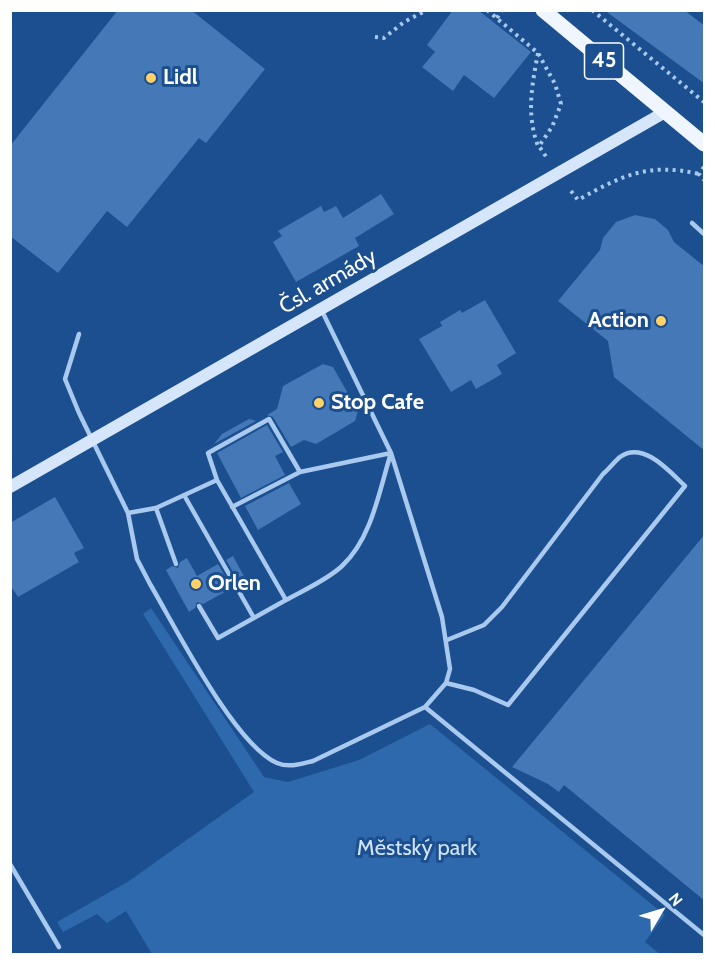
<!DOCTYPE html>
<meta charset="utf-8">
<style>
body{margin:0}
#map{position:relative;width:715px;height:965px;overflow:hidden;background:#1b4f8f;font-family:Cabin,sans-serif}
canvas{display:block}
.frame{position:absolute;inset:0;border:12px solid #fff;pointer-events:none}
.north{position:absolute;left:631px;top:881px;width:60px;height:60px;-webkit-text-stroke:4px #1b4f8f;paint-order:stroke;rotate:52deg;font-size:16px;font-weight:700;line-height:24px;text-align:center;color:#fff}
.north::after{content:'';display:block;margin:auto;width:21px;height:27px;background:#fff;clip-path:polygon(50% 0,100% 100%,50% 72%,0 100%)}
</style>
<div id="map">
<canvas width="715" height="965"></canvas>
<div class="frame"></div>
<div class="north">N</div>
</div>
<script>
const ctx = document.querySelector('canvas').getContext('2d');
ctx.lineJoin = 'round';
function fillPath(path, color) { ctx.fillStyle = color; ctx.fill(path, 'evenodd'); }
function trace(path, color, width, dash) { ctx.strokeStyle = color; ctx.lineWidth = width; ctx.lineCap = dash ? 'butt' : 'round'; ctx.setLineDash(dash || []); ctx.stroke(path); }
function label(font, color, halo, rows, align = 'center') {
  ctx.font = font + ' Cabin,sans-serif'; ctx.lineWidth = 6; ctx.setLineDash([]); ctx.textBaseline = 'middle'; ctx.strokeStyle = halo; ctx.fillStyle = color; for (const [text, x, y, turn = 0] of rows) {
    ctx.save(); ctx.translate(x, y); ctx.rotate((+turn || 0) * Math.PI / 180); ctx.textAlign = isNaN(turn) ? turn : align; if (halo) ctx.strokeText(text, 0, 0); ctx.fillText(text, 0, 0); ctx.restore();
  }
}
const green = new Path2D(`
 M151,608L264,777L288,782L359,760L430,724L665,915L645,942L660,954H152L126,911L107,923L97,914L63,932L57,922L129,881L254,792L143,614Z`);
const building = new Path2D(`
 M118,10H191L265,69L206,143L199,138L127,227L107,211L58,273L10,236V146Z
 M453,10H478L531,52L494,98L464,75L453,91L422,67L435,52L427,45Z
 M604,10H684L705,26V84Z
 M381,194L394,214L355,238L359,246L296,282L273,242L282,236L278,231L321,206L324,212L336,206L343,218Z
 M635,215L655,219L668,230L674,242L705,267V451L614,377L608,341L558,301L600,250L603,238L616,222Z
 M485,300L516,353L497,365L502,374L476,389L471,380L451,392L419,339L442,326L440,322L460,310L462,313Z
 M323,364L333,367L358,411L355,421L316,444L304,440L291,447L273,417L267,415L277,409L283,386Z
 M249,419L256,421L214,444L222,434Z
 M267,425L283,452L275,456L285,475L241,498L217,453Z
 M289,483L301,504L258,530L245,506Z
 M55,497L84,548L74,553L79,562L18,597L10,585V523Z
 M705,534V901L564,785L559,792L548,784L512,767Z
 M233,556L246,580L240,584L226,560Z
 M187,558L197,576L218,564L232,588L203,604L197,602L195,608L189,612L166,570L172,566L178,568L180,562Z`);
const path = new Path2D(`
 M487,10L538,53L555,84L561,104L552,127L539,146L547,158
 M592,10L704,102
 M497,18L502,10
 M375,37L384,38L404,22L427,10
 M538,53C532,85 526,114 538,146
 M704,167L699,174L704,180
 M571,191L578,200C621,176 648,162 699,174`);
const service = new Path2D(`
 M692,223L704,234
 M79,334L65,379L79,413L128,513L156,508L217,480
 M300,472L269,419L208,453L217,480L286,600C304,590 327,580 342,566C372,538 379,491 391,453
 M184,495L254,618
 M232,507L300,472L391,453L322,311
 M156,508L176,564
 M128,513L137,559L150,584C176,628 234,744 277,763C289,768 301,764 313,761L425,707L446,683L450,669L442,617L391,453
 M199,606L218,638L286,600
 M446,683L474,690L508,705L685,486C670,472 643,440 620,457C614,462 609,469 603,474L502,607L484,625L447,640
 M425,707L704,935
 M10,864L59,947`);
const secondary = new Path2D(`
 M10,487L665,112`);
const primary = new Path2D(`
 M543,10L704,144`);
const markers = [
 [151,78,6,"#ffd166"],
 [661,321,6,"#ffd166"],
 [319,403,6,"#ffd166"],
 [196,584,6,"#ffd166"]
];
const shields = [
 [604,61,39]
];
const shieldNames = [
 ["45",604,61]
];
const poiNames = [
 ["Lidl",163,78],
 ["Action",649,321,"right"],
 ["Stop Cafe",331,403],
 ["Orlen",208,584]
];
const streetNames = [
 ["Čsl. armády",328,282,-30]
];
const parkNames = [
 ["Městský park",417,849]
];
fillPath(green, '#2e69ad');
fillPath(building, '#4478b7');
trace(path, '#a9c9ee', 4, [3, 4.5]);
trace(service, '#a9c9ee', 4.5);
trace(secondary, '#d6e6fa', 12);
trace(primary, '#f0f6ff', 15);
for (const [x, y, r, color] of markers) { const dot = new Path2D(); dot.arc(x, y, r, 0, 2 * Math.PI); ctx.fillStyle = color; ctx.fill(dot); trace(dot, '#1b4f8f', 2); }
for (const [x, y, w] of shields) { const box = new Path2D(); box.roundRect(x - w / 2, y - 18, w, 36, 4.5); ctx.fillStyle = '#1b4f8f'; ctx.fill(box); trace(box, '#fff', 1.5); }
label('bold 21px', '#fff', null, shieldNames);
label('bold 22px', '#fff', '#1b4f8f', poiNames, 'left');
label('22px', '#fff', '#1b4f8f', streetNames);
label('22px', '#cfe3fa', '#1b4f8f', parkNames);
</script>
